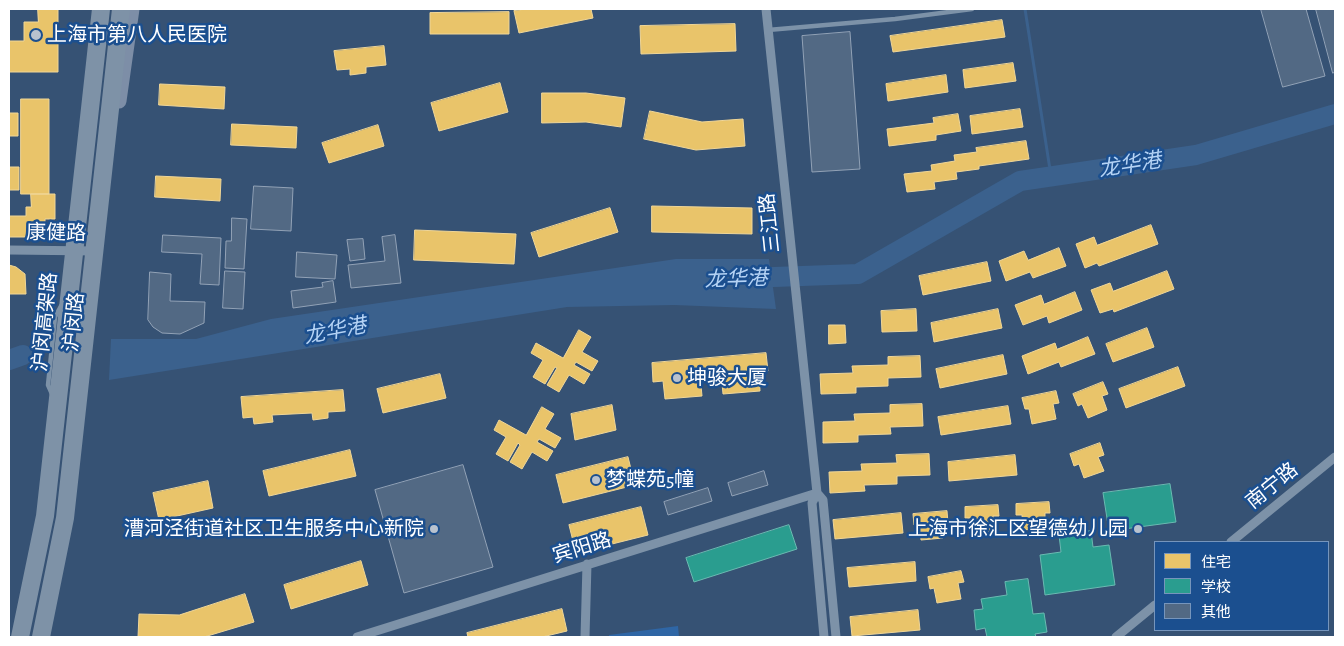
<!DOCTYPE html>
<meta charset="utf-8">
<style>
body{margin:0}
#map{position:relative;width:1344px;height:646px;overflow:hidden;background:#365274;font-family:"Alegreya Sans","Noto Sans SC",sans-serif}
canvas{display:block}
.frame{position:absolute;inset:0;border:10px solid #fff;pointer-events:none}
.legend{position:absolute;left:1154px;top:541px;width:175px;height:90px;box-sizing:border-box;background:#1b4f8f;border:1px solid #7695bc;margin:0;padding:6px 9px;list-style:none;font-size:15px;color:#fff}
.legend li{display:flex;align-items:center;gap:10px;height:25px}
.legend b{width:25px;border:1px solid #7695bc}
</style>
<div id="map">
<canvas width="1344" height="646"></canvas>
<div class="frame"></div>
<ul class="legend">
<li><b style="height:14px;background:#e9c46a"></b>住宅</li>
<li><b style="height:14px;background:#2a9d8f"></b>学校</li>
<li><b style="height:14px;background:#526984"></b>其他</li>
</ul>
</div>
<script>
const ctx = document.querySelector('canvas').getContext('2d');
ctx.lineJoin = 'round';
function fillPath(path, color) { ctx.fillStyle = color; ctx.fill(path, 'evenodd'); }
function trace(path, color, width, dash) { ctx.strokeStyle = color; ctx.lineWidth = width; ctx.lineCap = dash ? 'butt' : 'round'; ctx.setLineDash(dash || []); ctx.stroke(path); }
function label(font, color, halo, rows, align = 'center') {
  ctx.font = font + ' "Alegreya Sans","Noto Sans SC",sans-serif'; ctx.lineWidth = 5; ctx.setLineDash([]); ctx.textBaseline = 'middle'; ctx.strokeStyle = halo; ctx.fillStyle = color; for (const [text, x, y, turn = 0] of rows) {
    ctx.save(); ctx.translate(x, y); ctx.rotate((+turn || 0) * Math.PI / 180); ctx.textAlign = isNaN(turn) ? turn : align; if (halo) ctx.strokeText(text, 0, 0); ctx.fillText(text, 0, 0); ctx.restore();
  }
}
const green = new Path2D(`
 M678,626L679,637H609V635Z`);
const water = new Path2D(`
 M676,259H769L776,309L674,305L567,307L109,380L111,339H196L271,319Z`);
const homes = new Path2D(`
 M38,9H58V72H9V41H24V22H38Z
 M526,9H591L593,18L519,33L514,11Z
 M509,12V34H430V13Z
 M1002,20L1005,37L893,52L890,36Z
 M735,24L736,51L641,54L640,26Z
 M384,46L386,65L366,67V73L350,75V69L337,70L334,51Z
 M1013,63L1016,81L965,88L963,70Z
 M946,75L948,92L888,101L886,84Z
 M500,83L508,112L439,131L431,103Z
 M160,84L225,87L224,109L159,105Z
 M542,93H586L625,98L621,127L586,122L542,123Z
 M21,99H49V194H21Z
 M1020,109L1023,127L972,134L970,116Z
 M650,111L702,122L743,119L745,146L696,150L644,139Z
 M9,113H18V136H9Z
 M958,114L961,131L936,135V140L889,146L887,129L934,123L933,118Z
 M232,124L297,127L296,148L231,145Z
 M378,125L384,146L329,163L322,143Z
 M1026,141L1029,159L979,166V169L956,172L957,179L934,182L935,189L907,192L904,174L932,171L931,165L955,161L954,155L977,152L976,148Z
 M9,159V167H19V190H9Z
 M156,176L221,179L220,201L155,197Z
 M31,194H55V219H45V231H31V237H9V216H26V207H31Z
 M652,206L752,208V234L652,232Z
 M610,208L618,232L539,257L531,233Z
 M1151,225L1158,244L1099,266L1097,263L1085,268L1076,244L1094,237L1097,245Z
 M415,230L516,234L514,264L414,260Z
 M1059,248L1066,266L1033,278L1030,272L1006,281L999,261L1024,251L1028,260Z
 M987,262L991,281L923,295L919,276Z
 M9,265L16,267L25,274L26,294H9Z
 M1167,271L1174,289L1114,312L1113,309L1100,313L1091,290L1110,283L1113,291Z
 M1075,292L1082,310L1049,323L1047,316L1023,325L1015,305L1041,295L1044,304Z
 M916,309L917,331L882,332L881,311Z
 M998,309L1002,328L934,342L931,323Z
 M829,325H845L846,343L829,344Z
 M1147,328L1154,347L1113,362L1106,344Z
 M579,330L591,337L582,352L598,361L592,371L576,362L574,365L590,374L584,384L569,375L559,392L547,385L557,368L555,367L545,384L533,377L543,360L531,353L536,343L563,358Z
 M1088,337L1095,354L1061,367L1059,362L1028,374L1022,356L1055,343L1057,349Z
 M766,353L768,371L759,372L760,391L723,394L721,373L700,375L702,396L665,399L663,381L653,382L652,363Z
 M1003,355L1007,374L940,388L936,369Z
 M920,356L921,377L888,378V386L856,387V393L821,394L820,374L853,373L852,366L888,365V357Z
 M1178,367L1185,386L1126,408L1119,389Z
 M440,374L446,398L383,413L377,389Z
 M1103,382L1108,394L1102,396L1107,410L1088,418L1082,404L1078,406L1073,394Z
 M343,390L345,411L328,412V418L313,420L312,413L272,415L273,422L254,424L253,417L243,418L241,397Z
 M1056,391L1059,403L1053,404L1056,419L1032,424L1029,409H1025L1022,398Z
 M922,404L923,426L890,427L891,434L858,435V442L823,443V422L855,421L854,414L890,413V405Z
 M612,405L616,430L575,440L571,414Z
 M1008,406L1011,424L941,435L938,417Z
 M542,407L554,414L545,429L561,438L555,448L539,439L537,442L553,451L547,461L532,452L522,469L510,462L520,445L518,443L508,461L496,454L506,437L494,430L499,420L526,435Z
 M1100,443L1104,455L1098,457L1104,471L1084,478L1079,464L1074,466L1070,454Z
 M350,450L356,476L269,496L263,471Z
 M929,454L930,475L897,476V484L864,485L865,491L830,493L829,472L862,471L861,464L897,463L896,455Z
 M1015,455L1017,475L949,481L948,462Z
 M628,457L635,485L563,503L556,475Z
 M208,481L213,508L159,520L153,493Z
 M1049,502L1050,513H1045V528L1023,530L1022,515H1016V504Z
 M998,505L999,516H993L994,532L972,533L971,518H965V507Z
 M641,507L648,535L576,553L569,525Z
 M947,511L948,523H942L943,538L921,540L920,524L914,525L913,514Z
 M901,513L903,533L835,539L833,520Z
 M361,561L368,585L291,609L284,585Z
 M915,562L916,581L849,587L847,568Z
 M961,571L964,582L958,583L961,599L937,603L934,588L930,589L928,577Z
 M245,594L254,622L204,637H138L139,614L179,615Z
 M562,609L567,631L542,637H468L467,633Z
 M918,610L920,630L852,636L850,617Z`);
const schools = new Path2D(`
 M1170,484L1176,522L1109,531L1103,493Z
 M789,525L797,549L694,582L686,558Z
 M1091,531L1093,547L1109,545L1115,585L1045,595L1040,555L1061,552L1059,535Z
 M1028,579L1033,614L1044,613L1047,632L1035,634L1036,637H987L985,628L976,630L974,610L983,609L981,599L1007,595L1005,582Z`);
const stream = new Path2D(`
 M1025,9L1051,176`);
const river = new Path2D(`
 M746,278L858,274L1020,181L1196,155L1335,114
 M9,360L23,355`);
const building = new Path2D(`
 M1261,9H1306L1325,76L1283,87Z
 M1316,9H1335V72L1333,73Z
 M850,32L860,169L812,172L802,36Z
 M254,186L293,188L291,231L251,229Z
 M232,218L247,219L244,269L225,268L226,241H231Z
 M163,235L221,238L219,285L200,284L202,254L162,252Z
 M395,235L401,283L351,288L348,265L385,261L382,237Z
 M363,239L365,259L350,261L347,240Z
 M297,252L337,255L335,279L296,277Z
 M225,271L245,272L243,309L223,308Z
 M150,272L171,274L170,301L205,302L204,323L180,334L162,333L153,327L148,320Z
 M333,281L336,302L293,308L291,291L323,287L322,283Z
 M463,465L493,567L404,593L375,490Z
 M764,471L768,485L732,496L728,483Z
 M708,488L712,501L668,515L664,502Z`);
const lane = new Path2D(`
 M768,30L895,19L972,9
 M52,394L48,385L55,317L61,306`);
const street = new Path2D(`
 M766,9L817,493L812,503L824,637
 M9,250L97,251
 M817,493L823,500L836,637
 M1231,542L1335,457
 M357,637L817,493
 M585,637L587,564
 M1116,637L1155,605`);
const primary = new Path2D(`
 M119,101L132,9`);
const highwayBridge = new Path2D(`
 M20,637L45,516L101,9
 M41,637L65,518L121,9`);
const markers = [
 [36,35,6,"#b9c2ce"],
 [677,378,5,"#b9c2ce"],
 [596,480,5,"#b9c2ce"],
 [434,529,5,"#b9c2ce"],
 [1138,529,5,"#b9c2ce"]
];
const poiNames = [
 ["上海市第八人民医院",47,35],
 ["坤骏大厦",687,378],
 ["梦蝶苑5幢",606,480],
 ["漕河泾街道社区卫生服务中心新院",424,529,"right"],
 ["上海市徐汇区望德幼儿园",1128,529,"right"]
];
const streetNames = [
 ["三江路",770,223,-96],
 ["康健路",56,233,1],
 ["沪闵高架路",45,322,-84],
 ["沪闵路",74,322,-84],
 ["南宁路",1272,486,-39],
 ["宾阳路",582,548,-17]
];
const waterNames = [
 ["龙华港",1130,165,-9],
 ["龙华港",736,279,-2],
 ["龙华港",335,331,-11]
];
fillPath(green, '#2f66a5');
fillPath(water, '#3b618d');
fillPath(homes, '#e9c46a');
trace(homes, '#f0d697', 1);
fillPath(schools, '#2a9d8f');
trace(schools, '#6abab1', 1);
trace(stream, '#3b618d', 3);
trace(river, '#3b618d', 20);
fillPath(building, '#526984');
trace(building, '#92a2b6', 1);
trace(lane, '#7d92a8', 4.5);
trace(street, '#7d92a8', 9);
trace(primary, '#7d8ea7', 15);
trace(highwayBridge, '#7e92a7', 18);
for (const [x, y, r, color] of markers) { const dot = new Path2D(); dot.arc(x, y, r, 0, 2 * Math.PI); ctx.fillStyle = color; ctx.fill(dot); trace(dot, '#1b4f8f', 2); }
label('20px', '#fff', '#1b4f8f', poiNames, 'left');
label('20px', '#fff', '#1b4f8f', streetNames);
label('italic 21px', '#b5d3f5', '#1b4f8f', waterNames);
</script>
